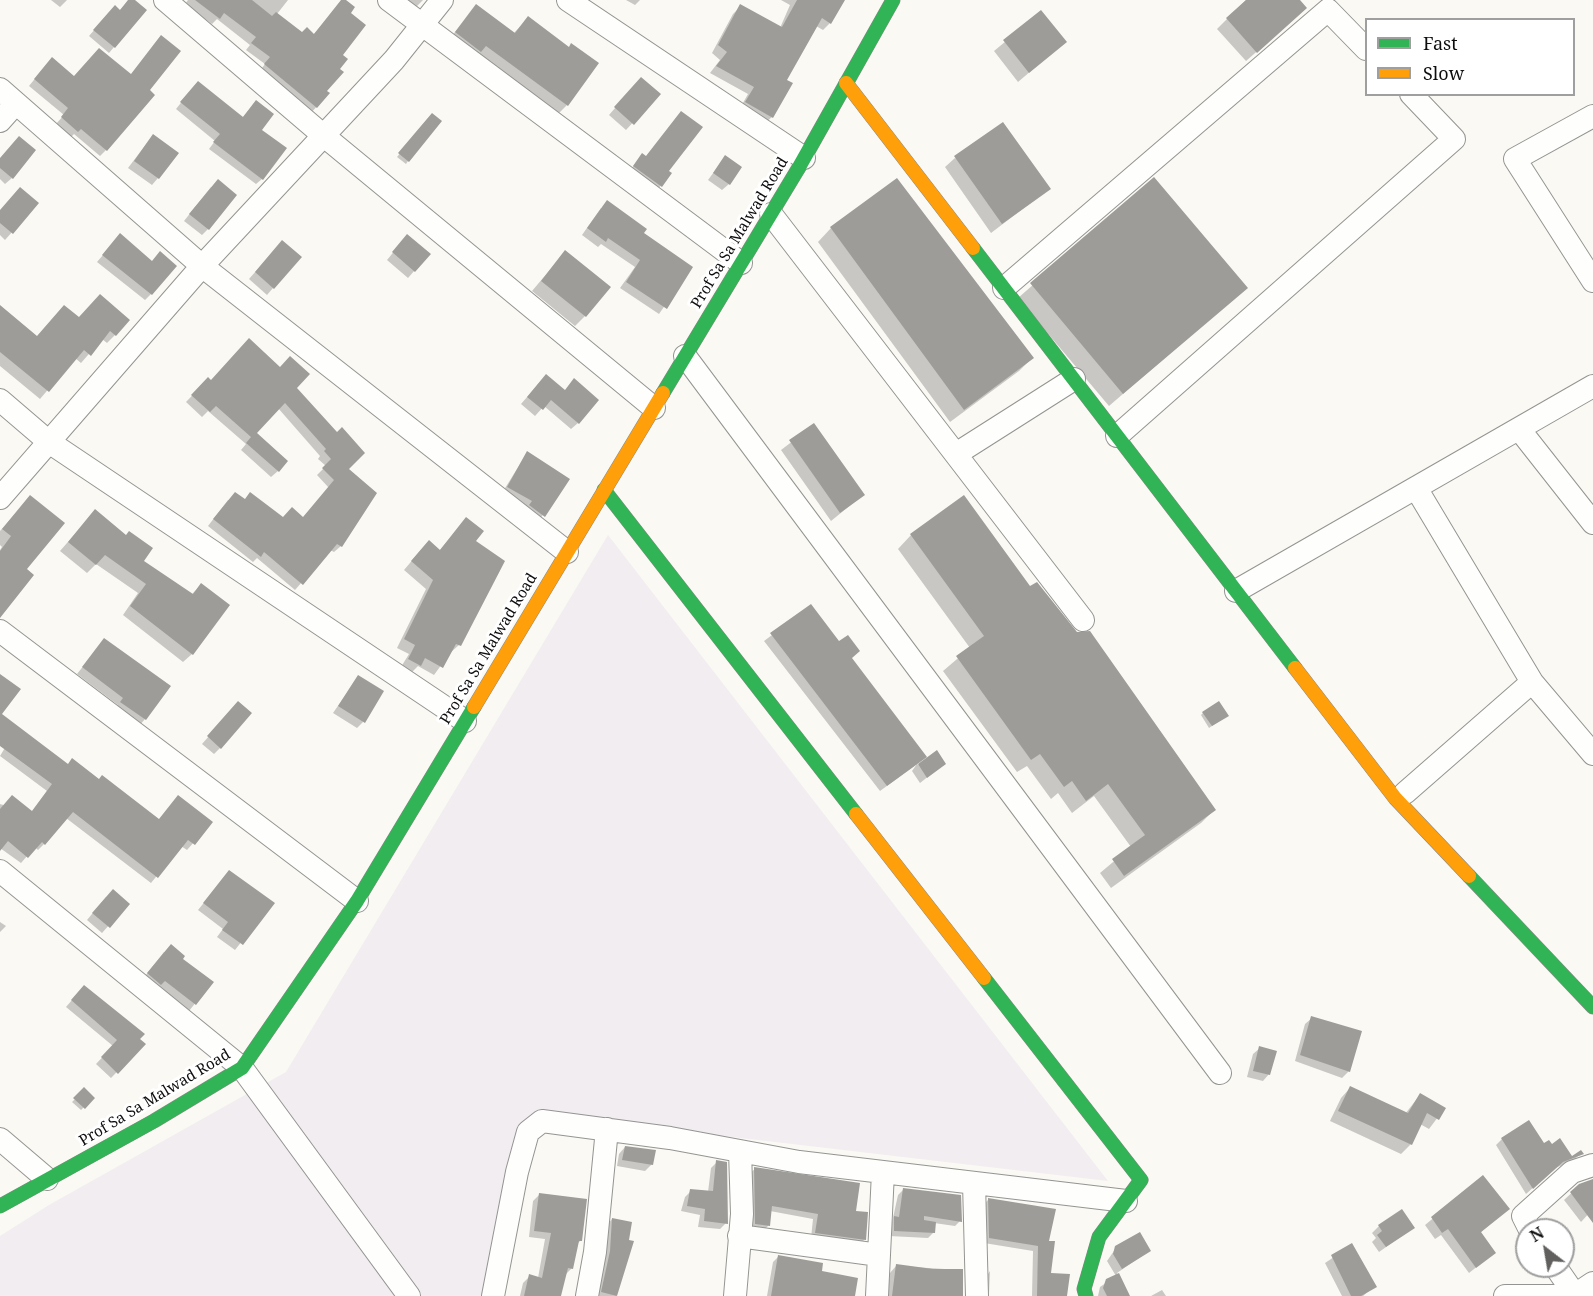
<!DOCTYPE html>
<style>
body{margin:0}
#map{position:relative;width:1593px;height:1296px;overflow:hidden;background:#faf9f4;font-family:"Noto Serif",serif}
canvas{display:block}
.legend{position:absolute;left:1365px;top:18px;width:210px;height:78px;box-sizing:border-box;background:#fff;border:2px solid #9f9f9f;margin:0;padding:8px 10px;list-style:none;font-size:18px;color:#0e0e0e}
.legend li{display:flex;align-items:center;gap:12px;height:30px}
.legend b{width:30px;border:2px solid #9f9f9f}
.north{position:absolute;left:1515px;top:1218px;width:60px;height:60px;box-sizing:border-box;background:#fff;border:2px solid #9f9f9f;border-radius:50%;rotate:329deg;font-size:16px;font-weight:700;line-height:24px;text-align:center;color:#0e0e0e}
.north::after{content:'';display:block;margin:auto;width:21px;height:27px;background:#61605e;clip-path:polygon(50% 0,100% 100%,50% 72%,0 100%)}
</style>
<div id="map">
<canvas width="1593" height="1296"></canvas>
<ul class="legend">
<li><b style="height:8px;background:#30b455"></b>Fast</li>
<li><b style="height:8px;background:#ff9f0a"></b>Slow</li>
</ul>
<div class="north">N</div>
</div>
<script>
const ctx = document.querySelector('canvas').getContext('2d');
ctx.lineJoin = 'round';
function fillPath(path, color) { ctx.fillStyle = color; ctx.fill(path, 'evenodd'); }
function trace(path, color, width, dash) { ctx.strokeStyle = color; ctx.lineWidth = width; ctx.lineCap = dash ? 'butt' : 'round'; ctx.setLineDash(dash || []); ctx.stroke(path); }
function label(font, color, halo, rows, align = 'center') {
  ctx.font = font + ' "Noto Serif",serif'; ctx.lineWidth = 6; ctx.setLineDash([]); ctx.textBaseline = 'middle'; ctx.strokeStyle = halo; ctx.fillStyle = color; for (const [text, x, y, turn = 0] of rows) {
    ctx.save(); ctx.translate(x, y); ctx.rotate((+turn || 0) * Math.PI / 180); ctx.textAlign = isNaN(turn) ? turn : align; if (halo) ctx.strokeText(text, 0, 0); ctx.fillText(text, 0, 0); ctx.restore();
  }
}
const industrial = new Path2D(`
 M608,535L1108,1181L536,1114L504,1296H0V1236L49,1205L286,1072Z`);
const shadow = new Path2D(`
 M51,0H67L60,7Z
 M130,0L145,10L109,53L89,36L109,13L119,11Z
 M188,0H288L277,14L302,34L313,35L344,0L349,14L341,55L325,91L328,94L310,114L259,72L265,64L246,50L250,45L217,19L212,24L185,4Z
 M397,0H423L412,11Z
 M626,0H640L635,5Z
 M781,0H838L830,23L823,30L816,26L785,80L772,117L764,124L739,110L748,94L710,73L720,60L712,53L733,14L741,6L780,28L790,5Z
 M1246,0H1298L1295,18L1246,61L1217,29Z
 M476,6L513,34L528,18L567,105L558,114L447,42Z
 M1041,12L1065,42L1018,82L994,51Z
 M46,65L74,78L106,150L100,156L74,134L71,137L56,124L64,115L29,86Z
 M635,85L659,94L626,130L609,115Z
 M192,89L242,118L256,102L262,179L256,184L209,149L215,141L176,109Z
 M429,117L408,161L406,164L397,157Z
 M147,143L158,178L152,185L128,168Z
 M642,155L670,174L655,193L628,173Z
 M725,157L729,184L722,190L708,180Z
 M955,158L1049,189L991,233L945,167Z
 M0,159L12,178L5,184L0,179Z
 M1154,179L1246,288L1109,406L1018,298Z
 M211,187L208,229L202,235L184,221Z
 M37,204L5,240L0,235V211Z
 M601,208L642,233L691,268L659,314L620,288L635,267L601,244L598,247L582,235Z
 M831,228L1032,358L1019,371L950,422L818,242Z
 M114,242L151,262V294L145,300L97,262Z
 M401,243L429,254L408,278L387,260Z
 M276,248L273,288L267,295L249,279Z
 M565,252L585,316L575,326L532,291Z
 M100,296L115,335L107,343L102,339L81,363L75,358L40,399L0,366V307L37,338L79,319Z
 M208,379L211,381L295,388L347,469L341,546L334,552L330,550L295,590L257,558L253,562L208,526L228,500L244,501L283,518L302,519L329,488L317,475L326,466L318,459L320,456L278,408L254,433L278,471L271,477L241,450L246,444L208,411L202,417L186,402Z
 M540,382L578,423L571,429L544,406L535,416L521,404Z
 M814,425L863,495L831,521L781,450Z
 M527,453L568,480L537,523L502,493Z
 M30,497L25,569L0,615V550L2,547L0,545V531Z
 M964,497L1030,588L1214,810L1201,823L1111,888L1100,873L1131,847L1094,796L1072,813L1058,793L1051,799L1027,766L1017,772L943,671L970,648L898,549L911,535Z
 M95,511L142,561L191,595L201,585L192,654L183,662L123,615L138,593L96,564L87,573L60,551Z
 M466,519L474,541L459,645L450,653L434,675L418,666L411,673L401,667L409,654L397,648L426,589L404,570L421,550L439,551Z
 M811,606L850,658L918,765L936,753L944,764L920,783L912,771L917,764L880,791L764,641Z
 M104,640L145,719L139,726L115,709L118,705L77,674Z
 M358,677L363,722L357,728L333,713Z
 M232,710L220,748L214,754L202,744Z
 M1203,713L1224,718L1209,728L1201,715Z
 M0,715L67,765L99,781L159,820L211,823L187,850L181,846L151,883L66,818L44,844L38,850L35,847L21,863L0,848V804L31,813L47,791L0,756L6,746L0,742Z
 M229,872L272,903L235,950L217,937L223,929L198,910Z
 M106,897L128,904L102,933L87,920Z
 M0,922L6,926L0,932Z
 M164,952L181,959L212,982L189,1011L142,980Z
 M78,993L144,1044L111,1078L96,1064L113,1046L66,1007Z
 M1312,1018L1349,1071L1342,1078L1295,1061L1305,1024Z
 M1260,1048L1269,1074L1263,1081L1247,1077L1253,1054Z
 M1350,1088L1405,1114L1420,1095L1444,1109L1429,1129L1420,1124L1411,1144L1401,1154L1330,1121L1341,1098Z
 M84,1090L93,1098L81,1110L72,1102Z
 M1502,1139L1544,1145L1572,1158L1579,1155L1573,1161L1555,1168L1526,1194L1496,1145Z
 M625,1147L652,1164L645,1171L617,1166L619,1154Z
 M717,1162L726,1223L720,1229L698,1227L700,1215L681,1211L685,1197L691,1191L708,1192L711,1168Z
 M755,1169L855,1212L865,1239L859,1245L811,1238L813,1219L770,1211L768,1226L763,1231L750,1230L749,1174Z
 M1483,1177L1508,1209L1480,1233L1494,1253L1469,1273L1441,1235L1435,1239L1425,1225Z
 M1593,1181V1209L1581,1222L1564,1200L1580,1185Z
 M903,1190L960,1221L955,1226L934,1223L933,1233L928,1238L889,1236L898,1195Z
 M540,1194L581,1240L576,1245L572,1268L565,1275L559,1296H520L523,1283L530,1276L538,1278L545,1239L529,1237L533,1201Z
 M988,1200L1047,1242L1050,1274L1066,1296H1032L1033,1251L984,1243L983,1205Z
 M612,1219L627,1241L633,1242L616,1296H597L608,1224Z
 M1379,1226L1413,1228L1379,1252L1372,1242L1376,1238L1372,1233Z
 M1352,1245L1375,1286L1363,1296H1342L1325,1263Z
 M1116,1248L1149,1251L1117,1273L1128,1296H1098L1100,1287L1116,1276L1107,1261Z
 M778,1257L820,1272L828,1296H767L773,1262Z
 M896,1266L961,1270L962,1296H887L890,1273Z
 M990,1271L989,1294L988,1295V1274Z
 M1162,1290L1166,1296H1151Z`);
const building = new Path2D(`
 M128,0H135L147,10L115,48L93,30L115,5L120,10Z
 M195,0H252L272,16L276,12L302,32L307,27L314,34L341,0H346L355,7L351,13L366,25L343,55L348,59L340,69L344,72L327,91L330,93L317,108L264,64L270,57L251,43L256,37L224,13L220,19Z
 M797,0H845L831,24L822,18L787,80L793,83L773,118L745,102L754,87L716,66L727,52L718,45L740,4L782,27Z
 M1246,0H1300L1307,8L1257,53L1226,18Z
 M476,4L515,33L528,16L569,47L571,43L599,63L568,106L486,46L481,52L455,32Z
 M1041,10L1067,42L1029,73L1003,40Z
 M161,35L181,51L150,90L155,95L107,151L81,129L78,132L61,117L68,108L34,79L52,57L74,76L99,48L131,74Z
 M641,77L661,94L634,125L614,107Z
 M198,81L243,117L256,100L274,114L262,130L287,148L263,180L213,142L220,134L180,102Z
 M681,111L703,127L669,171L672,173L662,187L633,166L642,153L646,156Z
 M432,113L442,121L409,162L398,153Z
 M1003,122L1051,189L1002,224L954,156Z
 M153,134L179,153L159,179L134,161Z
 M19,136L36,150L13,179L0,168V158Z
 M725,155L742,167L730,185L713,173Z
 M1154,177L1248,288L1123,394L1030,283Z
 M897,178L1034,358L964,410L830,227Z
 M218,179L237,195L209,230L189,214Z
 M20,187L39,203L13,234L0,223V210Z
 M607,200L647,229L644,233L693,267L667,309L626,282L640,260L608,238L606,242L587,228Z
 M120,233L152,261L160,251L177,266L152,295L102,255Z
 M407,234L431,254L415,272L392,252Z
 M282,240L302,257L274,289L255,272Z
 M565,250L611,287L586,317L541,281Z
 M100,294L130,320L116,336L110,331L91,356L84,350L49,392L0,352V305L37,336L64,305L79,317Z
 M249,338L280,367L290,356L310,374L297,388L337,432L342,427L365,453L349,469L377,493L342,547L337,544L303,585L264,552L261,557L213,519L235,492L245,499L250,492L283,517L292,507L303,517L334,480L322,468L331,459L324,451L326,449L285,403L257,433L288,461L279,472L246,443L251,437L216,406L210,412L191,395L208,377L211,380Z
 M546,374L565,390L574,378L599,400L579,424L551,400L543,410L527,397Z
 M814,423L865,495L840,513L789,440Z
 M527,451L570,479L545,517L529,505L532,501L507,487Z
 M30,495L65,523L27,569L34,575L0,618V551L11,536L2,529Z
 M964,495L1030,586L1037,582L1077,632L1090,631L1216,810L1124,876L1112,859L1145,835L1108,784L1086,801L1072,781L1064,787L1040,754L1031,760L956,656L984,636L910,534Z
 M95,509L126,535L129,531L153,548L144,561L193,594L201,583L230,605L193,655L130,606L146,584L105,555L96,565L68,542Z
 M466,517L484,531L476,541L505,561L461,646L456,644L443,668L425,658L421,666L408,659L415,645L404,639L433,580L411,561L429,540L440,550Z
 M811,604L839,641L848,635L860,651L852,658L927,757L887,786L770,633Z
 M104,638L171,686L146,720L120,702L123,698L82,667Z
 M0,674L21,689L2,714L68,764L72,758L99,779L102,775L159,819L178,795L213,822L195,845L188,840L158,878L73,812L45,845L42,842L28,858L8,841L0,851V809L12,795L32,811L52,784L0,746Z
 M358,675L384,691L365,723L338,706Z
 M238,701L252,713L221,749L207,736Z
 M1219,701L1229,716L1212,726L1202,712Z
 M937,750L946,764L927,778L918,764Z
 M229,870L275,903L243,945L222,930L228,922L203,903Z
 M113,889L130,904L110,928L92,913Z
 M171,944L185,956L183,959L214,982L196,1005L165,981L161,985L147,973Z
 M84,985L145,1034L140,1039L146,1044L118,1074L101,1057L117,1040L71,1000Z
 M1311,1016L1362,1031L1350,1072L1300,1055Z
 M1259,1046L1277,1051L1270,1075L1253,1071Z
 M1350,1086L1408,1113L1420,1093L1446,1108L1439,1120L1427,1113L1412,1145L1338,1111Z
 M84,1087L95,1098L85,1109L73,1098Z
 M1529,1120L1544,1143L1549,1140L1552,1144L1560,1138L1572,1156L1581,1150L1584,1154L1563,1162L1533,1189L1501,1138Z
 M625,1146L656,1150L653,1165L622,1160Z
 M716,1160L727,1162L728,1224L704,1221L705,1209L687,1206L690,1189L713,1191Z
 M754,1167L860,1183L856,1211L868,1212L866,1240L815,1233L818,1214L772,1206L770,1226L755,1224Z
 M1483,1175L1510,1209L1481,1232L1496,1253L1476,1268L1448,1229L1442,1233L1431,1217Z
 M1593,1179V1223L1570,1192L1579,1184Z
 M903,1188L961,1195L962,1222L924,1216V1220L936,1222L935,1233L894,1231V1216L899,1217Z
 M539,1193L587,1199L582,1241H579L573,1269L568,1268L561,1296H524L529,1274L542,1278L551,1233L534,1231Z
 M988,1198L1056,1209L1049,1241H1055L1051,1273L1070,1274L1067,1296H1037L1038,1246L989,1238Z
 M1402,1209L1415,1228L1386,1247L1377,1235L1382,1231L1378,1225Z
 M612,1218L632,1222L629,1240L634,1241L617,1296L601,1292L610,1251Z
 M1140,1232L1151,1251L1122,1269L1113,1254L1115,1246Z
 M1352,1243L1377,1287L1361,1296H1351L1331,1255Z
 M778,1255L823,1263L822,1271L858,1278L855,1296H771Z
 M896,1264L933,1269H963V1296H892Z
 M1119,1273L1130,1296H1107L1103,1288L1106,1279Z`);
const street = new Path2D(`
 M165,0L324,136L654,408
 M389,0L741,263
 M568,0L804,158
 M0,89L202,266L567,552
 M1593,116L1515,159L1593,281
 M0,121L16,103
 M771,214L1083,620
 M1004,288L1328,10L1366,49
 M685,356L1220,1073
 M0,400L49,442L465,721
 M1519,429L1593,523
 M1117,436L1454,139L1411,94
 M956,454L1074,379
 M1416,488L1532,682L1593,754
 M0,498L202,266L394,60L442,0
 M1236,591L1593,386
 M0,631L357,901
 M1405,793L1532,682
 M0,871L242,1068L409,1296
 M0,1139L47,1179
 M974,1183L977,1296
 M1530,1230L1523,1216L1572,1172L1593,1165
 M739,1236L879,1255
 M1555,1266L1575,1295L1593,1283
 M493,1296L517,1172L528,1132L542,1121L670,1138L799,1162L1126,1201
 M587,1296L595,1252L607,1129
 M735,1296L742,1214L740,1151
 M877,1296L883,1172
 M1505,1296H1577`);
const fast = new Path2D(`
 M973,248L1295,668
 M663,393L798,169L893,0
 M604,490L856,814
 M1469,876L1593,1007
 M984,978L1141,1180L1099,1237L1084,1289L1086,1296
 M0,1206L154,1121L242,1068L357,901L474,707`);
const slow = new Path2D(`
 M846,83L973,248
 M1295,668L1395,798L1469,876
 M474,707L663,393
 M856,814L984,978`);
const streetNames = [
 ["Prof Sa Sa Malwad Road",740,233,-59],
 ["Prof Sa Sa Malwad Road",489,649,-59],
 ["Prof Sa Sa Malwad Road",155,1098,-31]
];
fillPath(industrial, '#f2edf0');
fillPath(shadow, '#0003');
fillPath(building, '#9e9c99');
trace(street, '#949492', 24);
trace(fast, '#8b8a88', 15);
trace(slow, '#8b8a88', 15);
trace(street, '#fefefd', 22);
trace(fast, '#30b455', 14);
trace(slow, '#ff9f0a', 14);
label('15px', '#0e0e0e', '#fff', streetNames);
</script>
